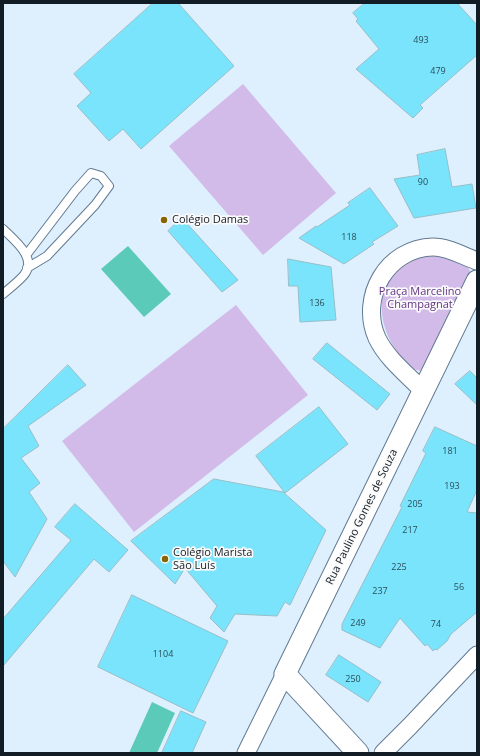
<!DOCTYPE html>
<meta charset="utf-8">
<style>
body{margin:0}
#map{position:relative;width:480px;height:756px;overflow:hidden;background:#deeffe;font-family:"Open Sans",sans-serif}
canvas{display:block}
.frame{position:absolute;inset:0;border:4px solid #121c25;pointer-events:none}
</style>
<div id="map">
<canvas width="480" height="756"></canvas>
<div class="frame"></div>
</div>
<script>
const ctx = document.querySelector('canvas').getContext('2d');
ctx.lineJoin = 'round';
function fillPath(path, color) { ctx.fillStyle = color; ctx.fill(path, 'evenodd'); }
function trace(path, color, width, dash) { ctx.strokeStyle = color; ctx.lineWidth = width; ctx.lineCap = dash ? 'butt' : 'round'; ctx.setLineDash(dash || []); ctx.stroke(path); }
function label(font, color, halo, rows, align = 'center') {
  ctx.font = font + ' "Open Sans",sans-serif'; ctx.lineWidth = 3.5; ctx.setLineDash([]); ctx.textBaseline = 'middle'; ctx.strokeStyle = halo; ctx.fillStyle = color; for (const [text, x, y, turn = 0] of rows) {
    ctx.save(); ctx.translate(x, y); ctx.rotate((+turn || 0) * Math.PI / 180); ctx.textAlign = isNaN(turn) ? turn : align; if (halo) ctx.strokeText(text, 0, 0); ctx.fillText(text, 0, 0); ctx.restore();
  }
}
const green = new Path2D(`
 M243,84L336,193L263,255L169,146Z
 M436,256C449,257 468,260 471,274L423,371C415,371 410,367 405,361C368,323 373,256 436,256Z
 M236,305L308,395L134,532L62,441Z`);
const water = new Path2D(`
 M128,246L171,294L144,317L101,269Z
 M152,702L175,713L157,753H129Z`);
const building = new Path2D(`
 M153,3H178L234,66L141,149L123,129L109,141L77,106L91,93L74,74Z
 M365,3H457L477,25V55L420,105L423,108L413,118L356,69L379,49L356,21L358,19L353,13Z
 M445,149L452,187L472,184L476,208L414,218L394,179L420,175L417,155Z
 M370,188L398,226L372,242L374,244L344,264L299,238L316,226L317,227L350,205L348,203Z
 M182,218L238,280L222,292L168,231Z
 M288,259L331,267L336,320L300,322L298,286H289Z
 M327,343L390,394L377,410L313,359Z
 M68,365L86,385L28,426L39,446L21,458L40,483L29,492L47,519L15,577L3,561V429Z
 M470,371L477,378V405L455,384Z
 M319,407L348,444L285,493L256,456Z
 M435,427L477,446V490L467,512L477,513V612L451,634L447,641L437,650L435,649L433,651L427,644L425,646L400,618L380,648L342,630V624L402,507L400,506L426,453L423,451Z
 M214,479L283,492L326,530L290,605L285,602L277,616L235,614L224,632L210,618L217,606L185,568L175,584L131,541Z
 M75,504L128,550L109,572L94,559L3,666V619L71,540L55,527Z
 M132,595L228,641L193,713L98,667Z
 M339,655L381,682L368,702L326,675Z
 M181,711L206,722L192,753H162Z`);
const service = new Path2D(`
 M3,229C14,240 38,258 24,275C18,282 10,288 3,294
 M27,254L75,191L91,173L101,176L109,186L95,205L47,256L27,268`);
const minor = new Path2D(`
 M423,391C408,375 387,359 377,338C359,297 387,248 433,247C448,247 463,256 477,261
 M246,753L285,674
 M383,753L410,726L477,655`);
const tertiary = new Path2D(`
 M358,753L285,674L477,281`);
const markers = [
 [164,220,4,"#846500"],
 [165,559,4,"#846500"]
];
const numberNames = [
 ["493",421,40],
 ["479",438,71],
 ["90",423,182],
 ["118",349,237],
 ["136",317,303],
 ["181",450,451],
 ["193",452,486],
 ["205",415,504],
 ["217",410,530],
 ["225",399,567],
 ["56",459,587],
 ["237",380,591],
 ["249",358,623],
 ["74",436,624],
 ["1104",163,654],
 ["250",353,679]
];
const poiNames = [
 ["Colégio Damas",172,220],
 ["Colégio Marista",173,553],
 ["São Luís",173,566]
];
const parkNames = [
 ["Praça Marcelino",420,292],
 ["Champagnat",420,305]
];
const streetNames = [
 ["Rua Paulino Gomes de Souza",362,517,-64]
];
fillPath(green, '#d3bbe9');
fillPath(water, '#5ccab9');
fillPath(building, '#79e4fb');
trace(building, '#96bec8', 1);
trace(service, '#617a91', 10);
trace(minor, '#617a91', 19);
trace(tertiary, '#617a91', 23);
trace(service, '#fff', 8);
trace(minor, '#fff', 17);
trace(tertiary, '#fff', 21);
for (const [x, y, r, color] of markers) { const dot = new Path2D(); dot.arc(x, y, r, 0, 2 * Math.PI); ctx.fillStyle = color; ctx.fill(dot); trace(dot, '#fafafa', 1.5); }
label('9px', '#2c4e5a', null, numberNames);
label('11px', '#121c25', '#fafafa', poiNames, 'left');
label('11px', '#623485', '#fafafa', parkNames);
label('11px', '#121c25', '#fafafa', streetNames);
</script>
